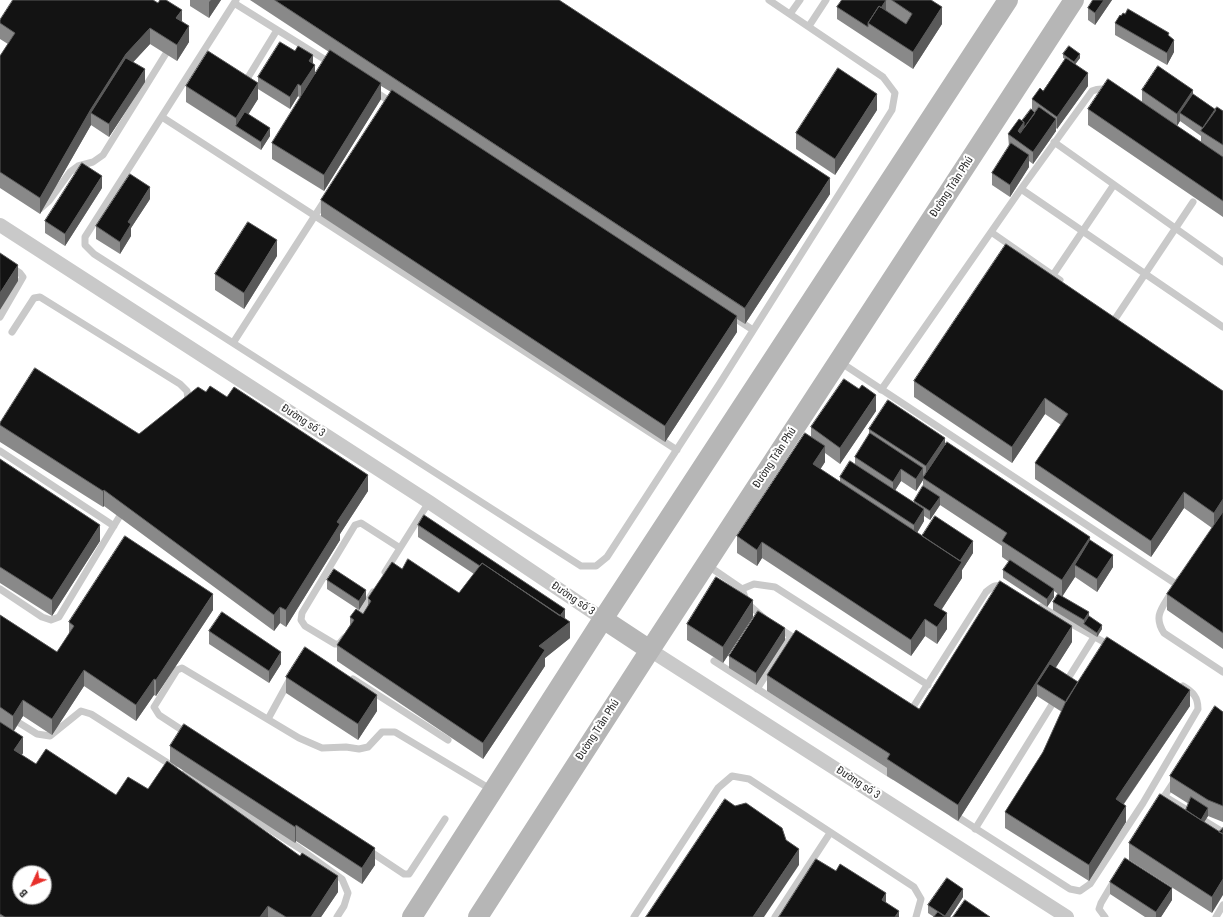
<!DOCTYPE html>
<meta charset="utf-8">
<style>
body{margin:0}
#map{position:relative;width:1223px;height:917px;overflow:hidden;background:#fff;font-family:"Roboto Condensed",sans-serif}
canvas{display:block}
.north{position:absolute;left:12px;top:865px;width:40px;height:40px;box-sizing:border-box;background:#fff;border:1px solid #ababab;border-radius:50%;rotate:226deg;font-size:11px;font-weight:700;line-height:16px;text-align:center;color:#2c2c2c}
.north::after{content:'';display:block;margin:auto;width:14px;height:18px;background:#e72f2a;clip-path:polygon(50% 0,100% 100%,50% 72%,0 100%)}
</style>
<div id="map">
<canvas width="1223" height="917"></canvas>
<div class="north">B</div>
</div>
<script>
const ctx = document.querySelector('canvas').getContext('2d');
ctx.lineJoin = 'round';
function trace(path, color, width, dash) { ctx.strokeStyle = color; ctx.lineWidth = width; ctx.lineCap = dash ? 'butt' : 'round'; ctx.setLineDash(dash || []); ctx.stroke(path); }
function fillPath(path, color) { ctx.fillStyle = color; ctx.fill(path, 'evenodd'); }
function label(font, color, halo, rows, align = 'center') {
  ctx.font = font + ' "Roboto Condensed",sans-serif'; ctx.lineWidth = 4; ctx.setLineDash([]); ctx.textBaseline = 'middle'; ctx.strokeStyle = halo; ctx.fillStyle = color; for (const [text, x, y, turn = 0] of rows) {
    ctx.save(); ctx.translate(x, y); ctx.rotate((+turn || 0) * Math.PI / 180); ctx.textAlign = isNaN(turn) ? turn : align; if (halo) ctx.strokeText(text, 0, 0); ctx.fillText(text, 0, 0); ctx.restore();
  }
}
const lane = new Path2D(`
 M236,0L85,237V245L94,254L581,566H596L607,557L720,383L892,110L895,93L883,77L769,0
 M234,3L332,64
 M790,14L800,0
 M809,26L826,0
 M244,84L277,30
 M374,91L394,104
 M162,117L677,450
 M1054,142L1223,262
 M1021,189L1223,327
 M40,209L49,201L70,172L78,166L93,162L103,155L170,47
 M991,232L1060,280
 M0,260L20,273L23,277L0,317
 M1053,275L1113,186
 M730,315L753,330
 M1115,319L1193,202
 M12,332L34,298L40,297L180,384L187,391L188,399L186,404
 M233,343L325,200
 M840,362L1176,584L1180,579
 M881,390L1021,189L1092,91C1099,88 1104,88 1111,91
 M0,451L114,526
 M707,565L742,589L754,584L775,587L928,685
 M385,572L429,502
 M0,589L42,617L51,620L59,617L124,509
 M742,589L747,603L764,618
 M1171,593C1162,608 1153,616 1164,633L1223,672
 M1041,607L1111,646
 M356,619L373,592
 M777,627L799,641
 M344,638L339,644H335L305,626L301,620L302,613L355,525L361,523L400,548
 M714,661L893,776
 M353,679L448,740
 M1064,685L1094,637
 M757,689L791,636
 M0,711L37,734L50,736L81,711L91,714L174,767
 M908,711L910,712L986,592C993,586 997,583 1006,588
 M268,719L290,679
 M188,734L159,715L154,707L177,670L182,668L299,738L322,748L346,747L359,749L368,747L382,732H395L492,790
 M184,774L299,848L342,879L348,893L344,906L337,917
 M1164,796L1223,832
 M1160,803L1175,780
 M953,814L1070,889L1080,891L1090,884L1143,803L1198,709C1198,697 1193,692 1183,686
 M975,829L1056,698
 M368,850L404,874H409L445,819
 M634,917L718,788L732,776L749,779L914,887L921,899L916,917
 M775,917L830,833
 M1105,917L1099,909L1101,903L1114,881
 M1216,917L1223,905`);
const street = new Path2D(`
 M0,225L429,502L603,619
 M650,650L1067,917`);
const secondary = new Path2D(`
 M603,619L650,650
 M412,917L603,619L1008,0
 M478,917L650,650L1074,0`);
const wall = new Path2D(`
 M190,0H221L209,18L190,6Z
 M250,0H559L830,194L745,324L737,319V332L665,442L321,216V200L391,92L381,86V99L324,191L272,159V143L300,98L298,96L290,109L258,89V77L313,64L315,75L329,52Z
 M842,0H931L942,24L913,69L837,19V7Z
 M1093,0H1112L1095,25L1088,20V8Z
 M1121,16L1169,36L1174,52L1167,65L1115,35V23Z
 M0,20L182,21L189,42L177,61L150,44L133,62L145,82L109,137L91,125L40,214L0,188V56L8,44L0,39Z
 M1063,54L1080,58L1075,64L1088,86L1057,129L1056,128V131L1033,164L1029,161V167L1010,197L992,185V173L1009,147L1008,134L1032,111V99L1043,91L1065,59L1063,58Z
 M186,86L258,99L248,114L270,136L261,150L186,102Z
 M1142,90L1193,94L1216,110L1223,111V217L1088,125V109L1142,102ZM1180,121L1201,136V142L1177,126Z
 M877,110L835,175L796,149V133Z
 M102,188L65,246L45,233V221Z
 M150,199L131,228V236L120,254L96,239V226Z
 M277,256L244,309L215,290V274Z
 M914,381L1223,391V649L1167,610V594L1212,528L1184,508L1151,557L1035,479V463L1061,425L1045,414L1012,463L914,397Z
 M206,392L368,491L340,534V540L286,627L280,623L274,631L104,506L103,507L0,442V423L139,434Z
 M876,411L840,464L825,453V462L820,469L840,482V477L855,464V457L869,434V429L945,446L1090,540L1113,567L1097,592L1075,577L1062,596L1089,616L1102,629L1097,637L1053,610V602L1058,594L1054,591V597L1047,607L1003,578V570L1009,562L1002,557V546L940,505L930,520L924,516V521L917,533L922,536L973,553L962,570V578L942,609L947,629L937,644L925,636L911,656L762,558L757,566L737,553V536L811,437V427ZM923,480V486L914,501V503L895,490L901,481L916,491Z
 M0,459L100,541L52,616L0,583Z
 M418,525L565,619L570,638L545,658V666L483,759L337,661V645L350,625V617L363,614L368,606V598L402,569L459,593L474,574L418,537Z
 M327,580L366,599L359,610L327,589Z
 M213,610L156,696L154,695L136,721L84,686L52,735L23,716L14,731L23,753L22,755L36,764L116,795L148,789L338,892L321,917H0V615L57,652L69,635V622Z
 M753,617L723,663L687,640V624Z
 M209,631L281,664L269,683L209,644Z
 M785,640L756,685L729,668V656Z
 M1072,642L1055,668L1078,682L1190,706L1124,804L1126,822L1089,881L1005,828V812L1043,752L1062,712L1037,696L958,821L887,776V768L767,691V675L919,709Z
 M286,677L377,711L358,740L286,693Z
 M1223,712V822L1208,816L1204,822L1219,832L1212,913L1129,860V843L1186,810L1189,804L1170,792V776Z
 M170,746L375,865L362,884L296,841L295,843L170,762Z
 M1110,882L1172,900L1161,917H1145L1110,894Z
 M963,897L950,917H934L928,913V905Z`);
const shadedWall = new Path2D(`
 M211,0H221L209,18V2Z
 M886,0V12L870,24Z
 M1104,0H1112L1095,25V13Z
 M942,7V24L913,69V52Z
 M182,10V26L176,18Z
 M189,26V42L177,61V45Z
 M150,28V44L126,70L91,113V125L40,214V198L91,109L126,54Z
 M1174,40V52L1167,65V53Z
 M1080,54V58L1074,66V62Z
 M313,55V67L309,61Z
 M315,65V77L301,98V86Z
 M145,69V82L109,137V124Z
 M1088,73V86L1057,129V117Z
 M258,83V99L240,128L236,126V118Z
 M381,83V99L324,191V175Z
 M298,84V96L290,109V97Z
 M1193,90V103L1180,113V121L1177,126V114Z
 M877,94V110L835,175V159Z
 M1056,119V131L1033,164V152Z
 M1024,122V134L1019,142L1018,131Z
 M270,128V136L261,150V142Z
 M1029,155V167L1010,197V185Z
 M102,176V188L65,246V234Z
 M830,178V194L745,324V308Z
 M150,187V199L131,228V236L120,254V242L128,222Z
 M277,240V256L244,309V293Z
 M18,265V281L0,310V293Z
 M737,316V332L665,442V426Z
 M876,395V411L840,464V448Z
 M1045,398V414L1012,463V447Z
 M945,438V454L926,480V466Z
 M825,446V462L813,481V464Z
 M923,468V480L916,491V479Z
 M901,469V481L893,494V482Z
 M368,475V491L340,534V540L286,627V610L337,522Z
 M104,490V506L103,507V491Z
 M1184,492V508L1151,557V541Z
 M940,497V505L930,520V511Z
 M1223,499V515L1214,529V513Z
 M924,509V521L914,538V525Z
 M100,525V541L52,616V600Z
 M1090,537V553L1075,565V577L1062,597V580Z
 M973,541V553L962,570V578L934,621V605L960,561Z
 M762,542V558L757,566V550Z
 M1113,555V567L1097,592V579Z
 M1054,589V597L1047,607V599Z
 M366,590V599L359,610V601Z
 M213,594V610L156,696V680Z
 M753,600V617L723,663V647Z
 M280,607V623L274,631V615Z
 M565,609V621L570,622V638L545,658V666L483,759V743L539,646Z
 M1089,612V621L1084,624V620Z
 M947,613V629L937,644V627Z
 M925,619V636L911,656V640Z
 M1102,625V629L1097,637V633Z
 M1072,626V642L1043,688L1037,684V696L958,821V805Z
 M785,628V640L756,685V673Z
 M281,652V664L269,683V671Z
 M84,670V686L52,735V719Z
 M154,679V695L136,721V705Z
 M1190,690V706L1116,815V799Z
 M377,695V711L358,740V724Z
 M23,700V716L13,732V716Z
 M23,737V753L14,766V750Z
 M1126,806V822L1089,881V865Z
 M1208,808V816L1197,834V826Z
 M296,825V841L295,843V827Z
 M375,848V865L362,884V868Z
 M799,849V865L764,917H753Z
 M338,876V892L321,917H311Z
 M1223,879V895L1212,913V897Z
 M1172,888V900L1161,917H1156V912Z
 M963,889V897L950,917H945V916Z
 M886,893V909L882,900Z
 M268,906V917H260Z
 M899,911V917H895Z`);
const building = new Path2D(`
 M13,0H153L158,3L160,0H166L182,10L176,18L189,26L177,45L150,28L126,54L91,109L40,198L0,172V56L15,33L0,23V20Z
 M275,0H559L830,178L745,308Z
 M842,0H886L881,8L879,6L868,23V27L837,7Z
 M892,0H931L942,7L913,52L868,23L879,6L906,24L912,14Z
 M1093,0H1104L1095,13L1088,8Z
 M1128,9L1169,33L1168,35L1174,40L1167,53L1115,23L1120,15L1121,16L1123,13L1125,14Z
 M280,42L295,51L298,46L313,55L309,61L315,65L301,86L298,84L290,97L258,77Z
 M1069,46L1080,54L1074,62L1063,54Z
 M330,50L381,83L324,175L272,143Z
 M208,51L258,83L236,118L186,86Z
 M126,58L145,69L109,124L91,113Z
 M1066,58L1088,73L1057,117L1032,99L1040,88L1043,91Z
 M1158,66L1193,90L1177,114L1142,90Z
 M838,68L877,94L835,159L796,133Z
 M1108,79L1223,157V201L1088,109Z
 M392,90L737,316L665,426L321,200Z
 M1193,94L1216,110L1203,128L1180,113Z
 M1039,107L1056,119L1033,152L1008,134L1019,119L1024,122L1018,131L1020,133Z
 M1217,107L1223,111V145L1201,131Z
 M1031,109L1035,113L1024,128V122L1022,121Z
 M245,112L270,128L261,142L236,126Z
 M1011,143L1029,155L1010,185L992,173Z
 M82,163L102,176L65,234L45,221Z
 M130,174L150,187L128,222L131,224L120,242L96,226Z
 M248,222L277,240L244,293L215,274Z
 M1006,244L1223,391V499L1214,513L1184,492L1151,541L1035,463L1068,414L1045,398L1012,447L914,381Z
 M0,253L18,265L0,293Z
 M35,368L139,434L198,387L206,392L210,386L227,397L234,387L368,475L337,522L340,524L286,610L280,607L274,615L104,490L103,491L0,425V423Z
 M844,379L859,389L862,385L876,395L840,448L811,427Z
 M888,400L945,438L926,466L869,429Z
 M805,433L825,446L813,464L962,562L934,605L947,613L937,627L925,619L911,640L762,542L757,550L737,536Z
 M870,433L923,468L916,479L901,469L893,482L855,457Z
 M947,442L1090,537L1062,580L1002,541L1007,533L923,478Z
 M0,459L100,525L52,600L0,567Z
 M850,461L924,509L914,525L840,477Z
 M923,486L940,497L930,511L914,501Z
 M1223,512V633L1167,594Z
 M424,515L565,609L560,616L482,563L480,566L418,525Z
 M935,516L973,541L960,561L922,536Z
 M125,536L213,594L156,680L154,679L136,705L84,670L52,719L23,700L13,716L0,707V615L57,652L74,626L69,622Z
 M1090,540L1113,555L1097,579L1075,565Z
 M408,559L459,593L482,563L570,622L539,646L545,650L483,743L337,645L354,620L350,617L356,609L363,614L371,601L368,598L392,562L402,569Z
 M1010,560L1054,589L1047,599L1003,570Z
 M334,569L366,590L359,601L327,580Z
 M716,577L753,600L723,647L687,624Z
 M1000,581L1072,626L958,805L887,759L890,754L767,675L796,630L919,709Z
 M1058,594L1089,612L1084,620L1053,602Z
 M758,611L785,628L756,673L729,656Z
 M222,612L281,652L269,671L209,631Z
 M1089,616L1102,625L1097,633L1084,624Z
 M1107,637L1190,690L1116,799L1126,806L1089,865L1005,812L1043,752L1067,699Z
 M305,647L377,695L358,724L286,677Z
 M1050,664L1078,682L1066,702L1037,684Z
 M1215,706L1223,712V806L1208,800L1170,776Z
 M0,722L23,737L14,750L36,764L46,749L116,795L128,777L148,789L167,761L300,856L302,853L338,876L311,917H286L268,906L260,917H5L0,914ZM20,873H44V897H20Z
 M184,724L375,848L362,868L296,825L295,827L170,746Z
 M1160,794L1223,834V879L1212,897L1129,843Z
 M1191,797L1208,808L1201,820L1186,810Z
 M725,799L735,806L746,803L782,828L786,840L799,849L753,917H646Z
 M1223,828V834L1219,832Z
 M1125,858L1172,888L1156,912L1110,882Z
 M816,859L836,871L840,864L886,893L882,900L899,911L895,917H779Z
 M947,878L963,889L945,916L928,905Z
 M965,900L990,917H953Z
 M938,912L945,917H934Z`);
const streetNames = [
 ["Đường Trần Phú",952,187,-57],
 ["Đường số 3",303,421,33],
 ["Đường Trần Phú",775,458,-57],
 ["Đường số 3",573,599,34],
 ["Đường Trần Phú",598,730,-57],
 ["Đường số 3",858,783,33]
];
trace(lane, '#c9c9c9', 7);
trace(street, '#c9c9c9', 14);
trace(secondary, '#b6b6b6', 20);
fillPath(wall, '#898989');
fillPath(shadedWall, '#5a5a5a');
fillPath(building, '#131313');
trace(building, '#5a5a5a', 1);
label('11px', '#2c2c2c', '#fff', streetNames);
</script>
